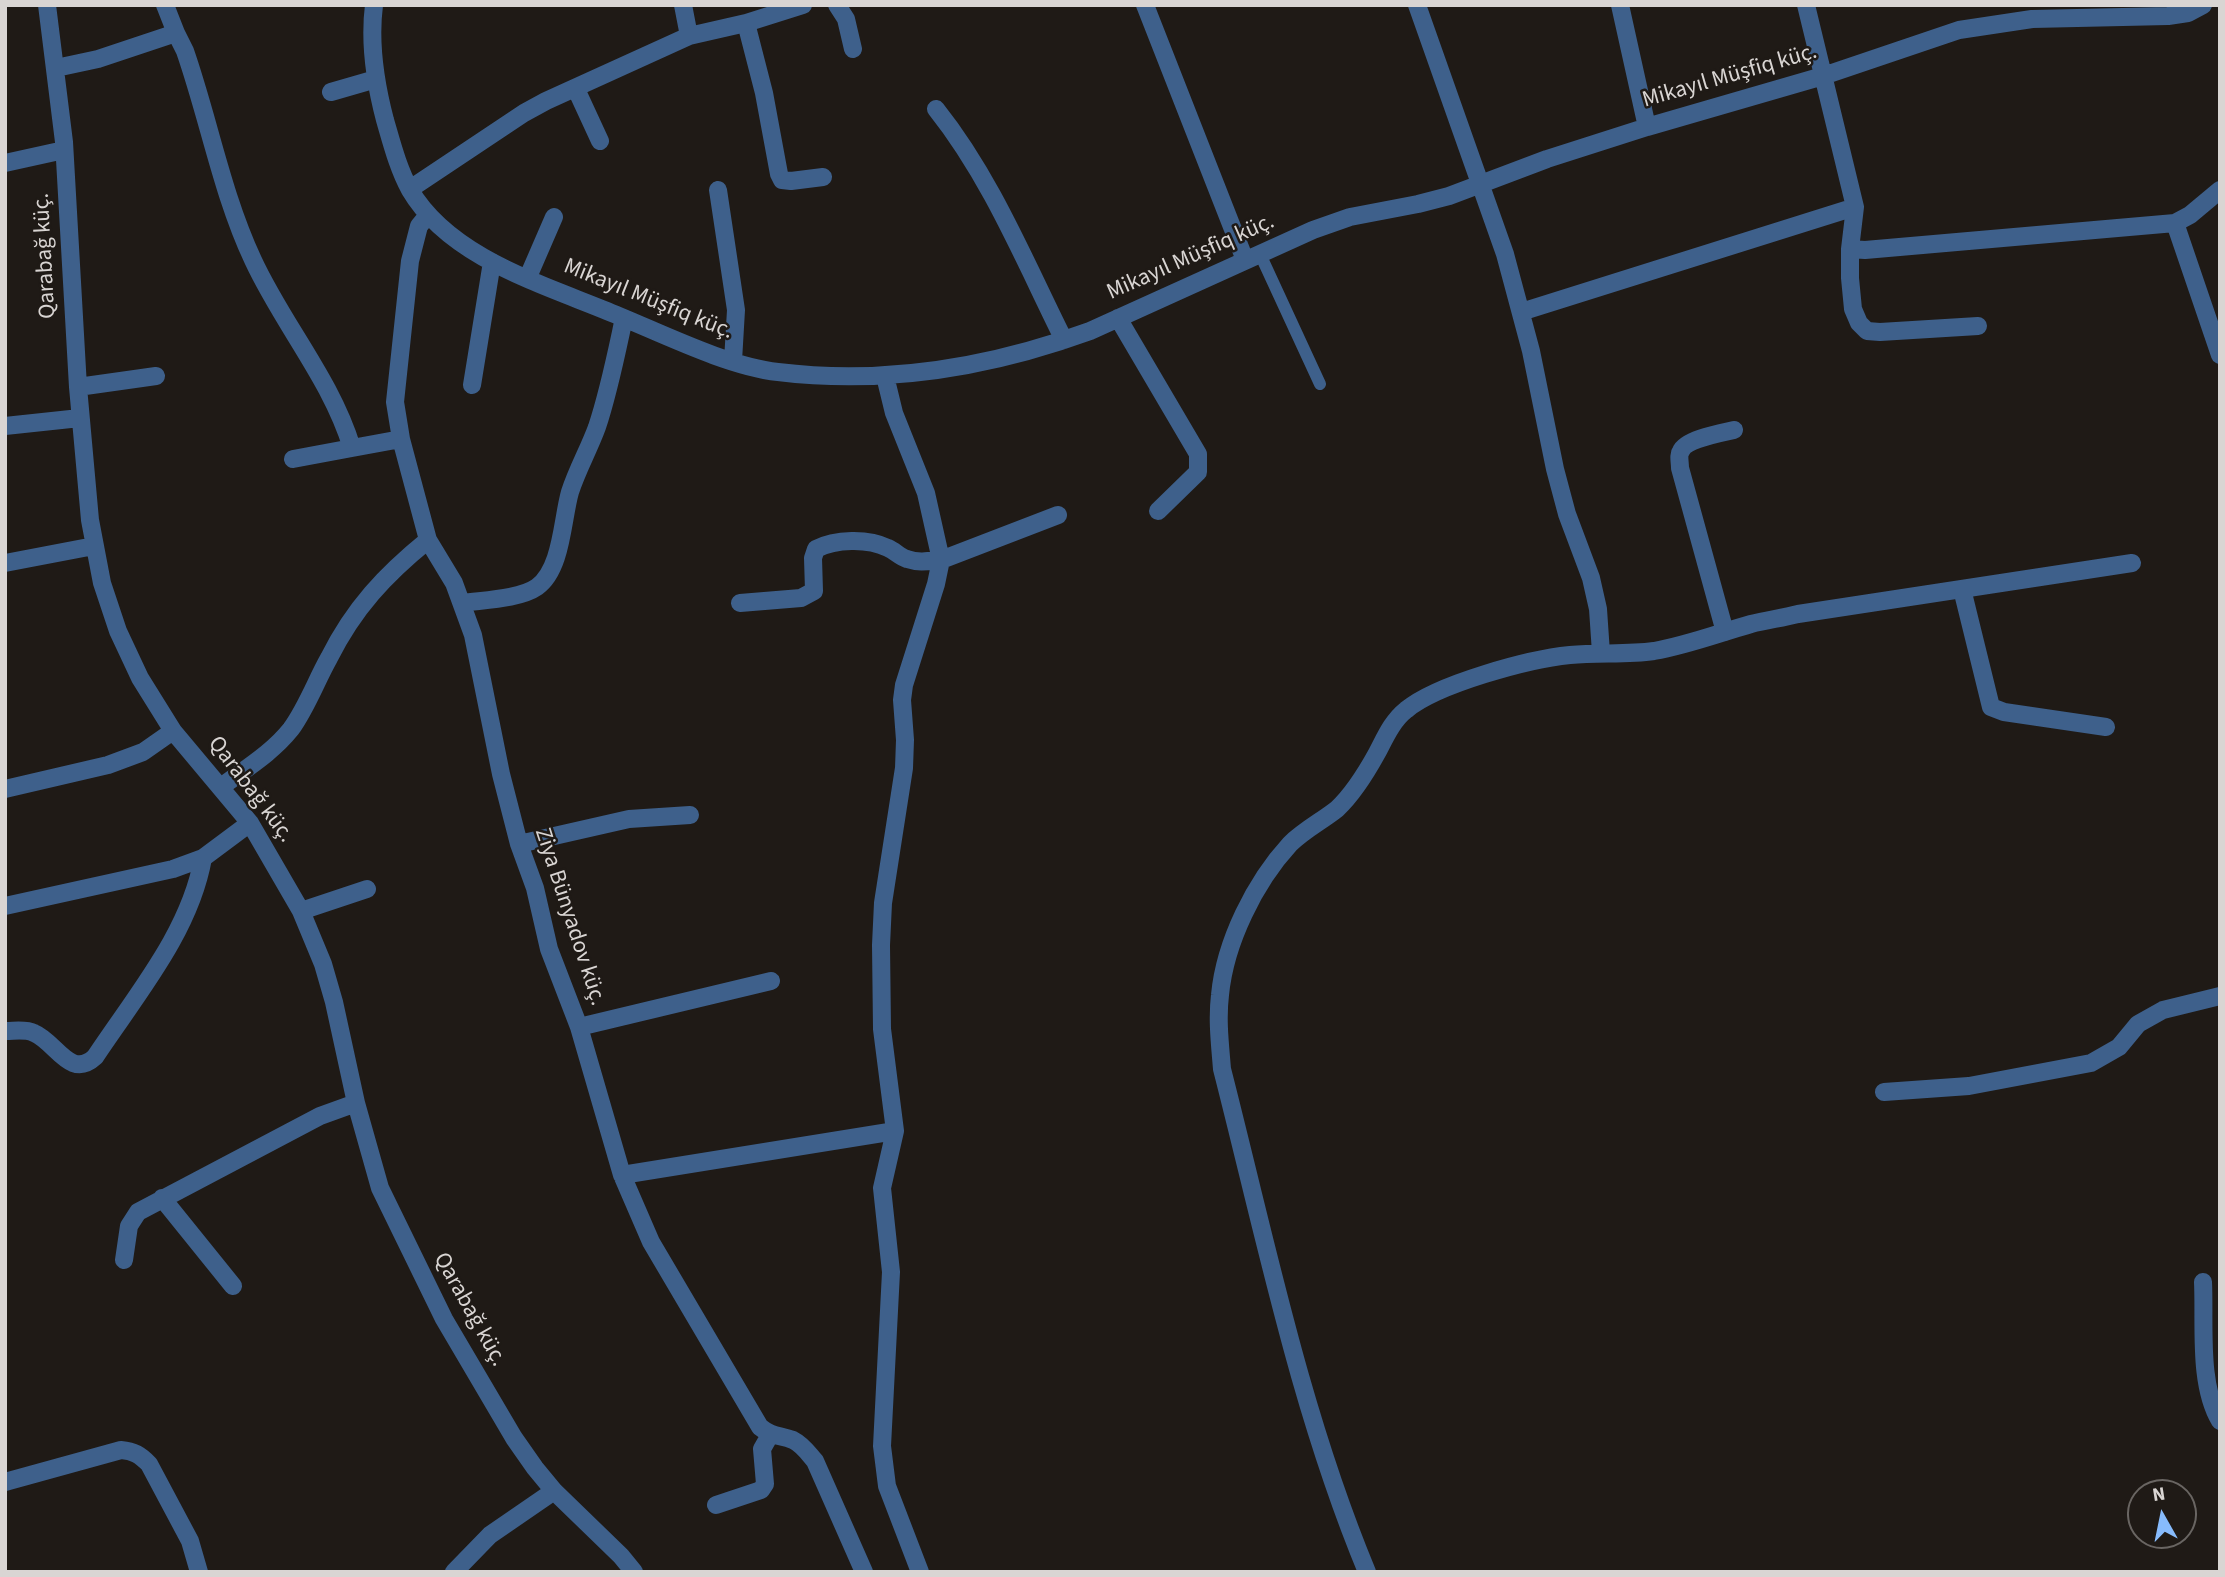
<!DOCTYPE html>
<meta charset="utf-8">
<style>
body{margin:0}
#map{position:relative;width:2225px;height:1577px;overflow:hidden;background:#1f1a16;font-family:"Source Sans 3",sans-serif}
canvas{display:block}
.frame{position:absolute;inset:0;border:7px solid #d9d5d3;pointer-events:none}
.north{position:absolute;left:2127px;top:1479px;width:70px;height:70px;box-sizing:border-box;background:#1f1a16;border:2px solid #696562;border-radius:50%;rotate:351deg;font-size:19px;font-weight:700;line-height:28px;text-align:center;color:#d9d5d3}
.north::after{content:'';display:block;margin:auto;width:24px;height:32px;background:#87bbfc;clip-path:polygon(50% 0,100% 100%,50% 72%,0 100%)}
</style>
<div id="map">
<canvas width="2225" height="1577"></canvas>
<div class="frame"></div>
<div class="north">N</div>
</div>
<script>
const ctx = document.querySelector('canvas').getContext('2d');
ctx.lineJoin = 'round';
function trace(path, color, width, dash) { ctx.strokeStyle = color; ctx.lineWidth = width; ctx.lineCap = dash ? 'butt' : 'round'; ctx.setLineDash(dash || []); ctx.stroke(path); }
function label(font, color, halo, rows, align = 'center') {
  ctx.font = font + ' "Source Sans 3",sans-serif'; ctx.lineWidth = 5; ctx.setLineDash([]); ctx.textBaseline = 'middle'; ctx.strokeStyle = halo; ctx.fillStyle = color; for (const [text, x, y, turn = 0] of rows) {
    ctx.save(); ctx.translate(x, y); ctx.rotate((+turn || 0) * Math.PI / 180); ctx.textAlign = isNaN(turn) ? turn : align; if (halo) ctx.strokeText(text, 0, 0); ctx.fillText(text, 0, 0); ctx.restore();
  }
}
const lane = new Path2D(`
 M1260,254L1320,384`);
const street = new Path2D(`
 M47,5L64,142L78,387L90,520L102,583L118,631L140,678L173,731L250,823L301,911L323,964L334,1002L356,1103L380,1188L444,1319L514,1438L535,1468L554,1491L621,1556L634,1572
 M165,5L176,33
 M374,5C369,44 375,82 385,120C392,144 398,168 410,190C451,260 549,286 619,316C665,335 730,367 778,372C884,385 991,367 1090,331L1313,230L1350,217L1418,204L1449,196L1547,159L1647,127L1823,76L1959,30L2032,19L2168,16L2188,13L2203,5
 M683,5L689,36
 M837,5L846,19L853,49
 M1145,5L1245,260
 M1417,5L1505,254L1531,351L1555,469L1567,514L1591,578L1598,609L1601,653
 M1620,5L1647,127
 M1806,5L1855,207L1850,249V278L1853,309L1859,323L1867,331L1880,332L1978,326
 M746,23L764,93L779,174L782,180L791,181L823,177
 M56,68L98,59L176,33L185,51C209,120 222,194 253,260C283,325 331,379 352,448L401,439
 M576,89L600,141
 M331,92L376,79
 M936,109C991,178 1025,262 1064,340
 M5,163L64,150
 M410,189L524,113L546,101L689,36L746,23L803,5
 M718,190L736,310L733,361
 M428,215L419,226L410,261L395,402L401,439L428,540L454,583L473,635L501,774L519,844L535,888L549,949L579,1027L622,1175L651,1242L760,1427C772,1437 780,1435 793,1440C803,1445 808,1453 815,1461L864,1572
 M2175,223L2220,355
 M1850,249L1865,250L2175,223L2190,215L2220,190
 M528,277L554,217
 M1521,312L1855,207
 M1118,318L1198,454V472L1158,511
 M885,376L894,413L926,493L941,560L936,584L904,685L902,700L905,740L904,768L883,903L881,945L882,1029L895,1131L882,1188L891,1272L882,1446L887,1486L920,1572
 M472,385L492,262
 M78,387L156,376
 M5,426L80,418
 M293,459L352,448
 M5,563L94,546
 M1962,589L1991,707L2004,712L2106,727
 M463,603C483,600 520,599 537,587C562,569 562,520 570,492C577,470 589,449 597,427C609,391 616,355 624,318
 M740,603L801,598L814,591L813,558L816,549C835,539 868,538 888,548C895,551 900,557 907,559C919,563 929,561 941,560L1058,515
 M1725,632L1680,468C1680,462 1678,455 1681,451C1686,439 1721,433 1734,430
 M221,787C245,769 272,753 291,729C307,707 316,681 329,658C354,608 385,575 428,540
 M5,789L108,765L143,752L173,731
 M519,844L629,819L690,815
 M5,906L173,869L203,858L250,823
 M301,911L367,889
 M579,1027L771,981
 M6,1031C15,1031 26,1029 34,1033C56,1042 70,1080 95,1057C136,995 190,932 203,858
 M1884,1092L1969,1086L2091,1063L2119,1047L2138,1024L2163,1010L2220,996
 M622,1175L895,1131
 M162,1198L233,1286
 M124,1260L129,1226L138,1212L320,1116L356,1103
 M2203,1282C2205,1324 2198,1384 2220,1421
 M5,1482L121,1450C134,1451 140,1455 149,1464L190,1541L199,1572
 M716,1505L761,1490L765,1484L762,1449L770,1435
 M454,1572L490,1535L554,1491
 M1367,1572C1300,1411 1265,1237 1222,1069C1220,1044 1217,1020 1220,995C1225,942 1255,882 1290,844C1304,830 1322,821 1337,809C1354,793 1366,773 1377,753C1385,738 1392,721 1406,710C1437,684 1529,659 1570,655C1598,652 1626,655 1654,651C1688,645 1719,633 1751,624C1767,620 1782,618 1798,614L2132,563`);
const streetNames = [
 ["Mikayıl Müşfiq küç.",1730,77,-16],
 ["Qarabağ küç.",46,256,-93],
 ["Mikayıl Müşfiq küç.",1191,258,-24],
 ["Mikayıl Müşfiq küç.",648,300,22],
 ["Qarabağ küç.",250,790,53],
 ["Ziya Bünyadov küç.",569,917,72],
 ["Qarabağ küç.",469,1310,61]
];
trace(lane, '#3e608b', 12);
trace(street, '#3e608b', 18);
label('23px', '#d9d5d3', '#1f1a16', streetNames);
</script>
